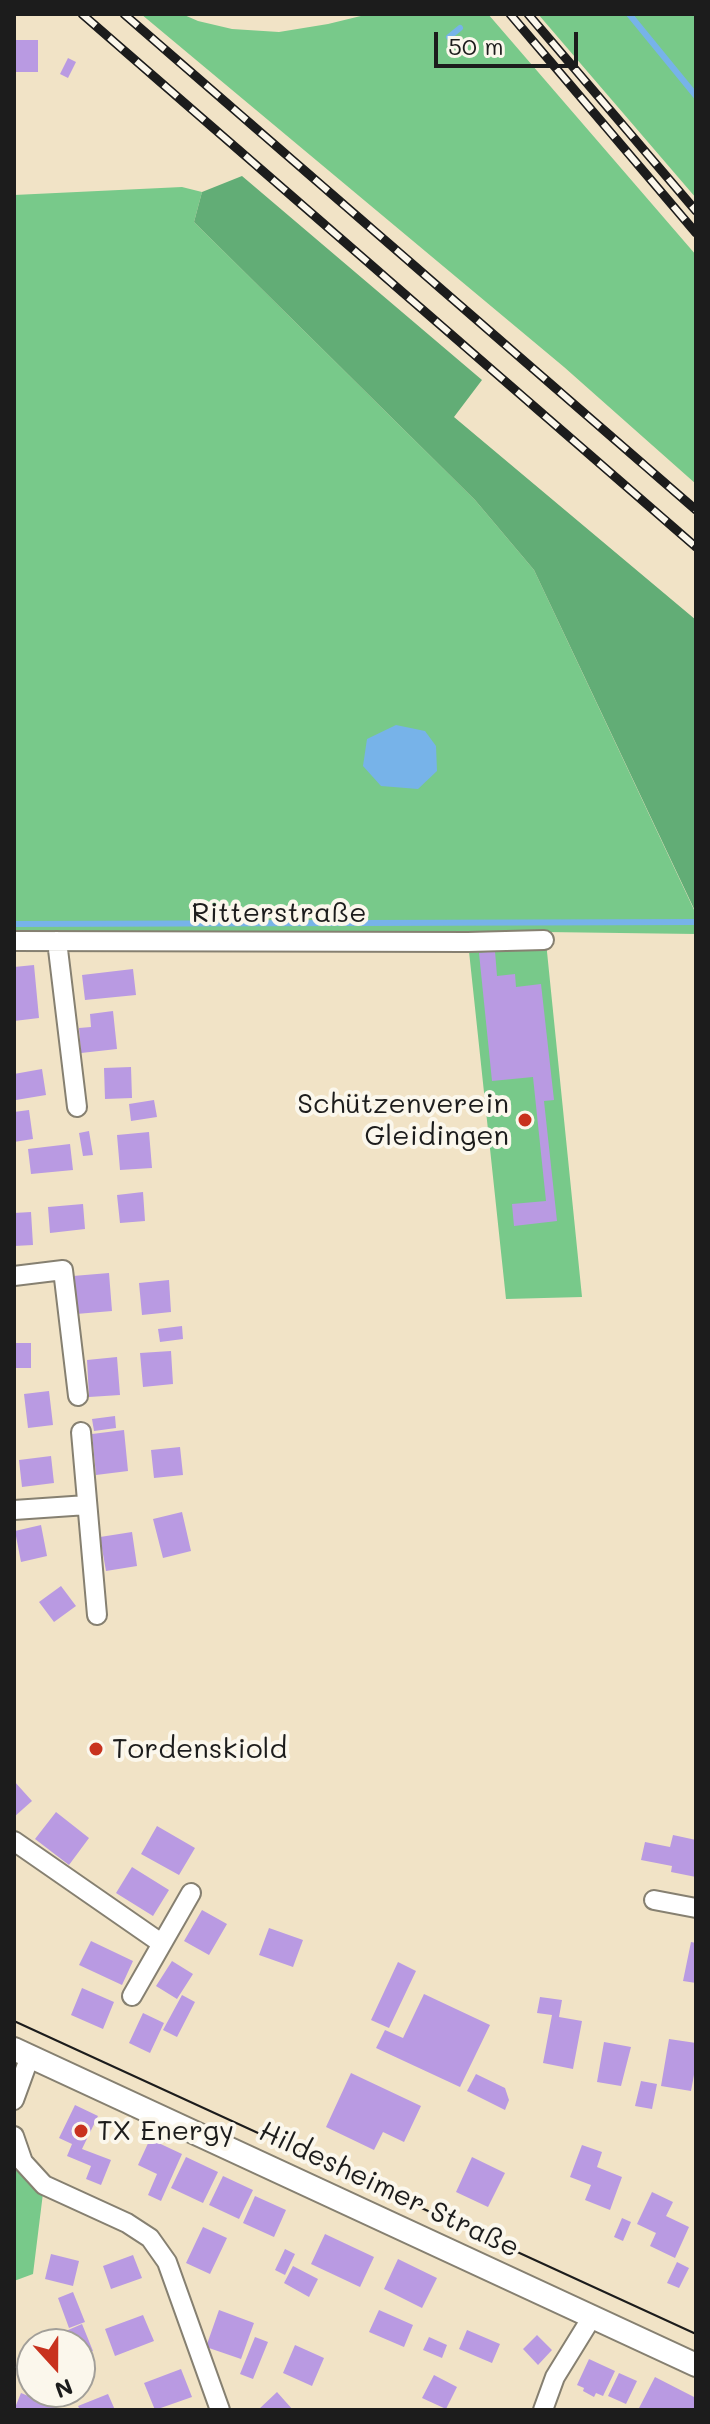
<!DOCTYPE html>
<meta charset="utf-8">
<style>
body{margin:0}
#map{position:relative;width:710px;height:2424px;overflow:hidden;background:#f1e3c6;font-family:Mali,sans-serif}
canvas{display:block}
.frame{position:absolute;inset:0;border:16px solid #1c1c1c;pointer-events:none}
.north{position:absolute;left:16px;top:2328px;width:80px;height:80px;box-sizing:border-box;background:#fbf7ec;border:2px solid #a29f99;border-radius:50%;rotate:159deg;font-size:22px;font-weight:700;line-height:32px;text-align:center;color:#1c1c1c}
.north::after{content:'';display:block;margin:auto;width:28px;height:36px;background:#c8321e;clip-path:polygon(50% 0,100% 100%,50% 72%,0 100%)}
.scale{position:absolute;left:434px;top:32px;width:144px;height:36px;box-sizing:border-box;border:4px solid #1c1c1c;border-top:0;padding-left:10px;font-size:24px;line-height:28px;white-space:nowrap;color:#1c1c1c;-webkit-text-stroke:6px #fbf7ec;paint-order:stroke}
</style>
<div id="map">
<canvas width="710" height="2424"></canvas>
<div class="frame"></div>
<div class="north">N</div>
<div class="scale">50 m</div>
</div>
<script>
const ctx = document.querySelector('canvas').getContext('2d');
ctx.lineJoin = 'round';
function fillPath(path, color) { ctx.fillStyle = color; ctx.fill(path, 'evenodd'); }
function trace(path, color, width, dash) { ctx.strokeStyle = color; ctx.lineWidth = width; ctx.lineCap = dash ? 'butt' : 'round'; ctx.setLineDash(dash || []); ctx.stroke(path); }
function label(font, color, halo, rows, align = 'center') {
  ctx.font = font + ' Mali,sans-serif'; ctx.lineWidth = 8; ctx.setLineDash([]); ctx.textBaseline = 'middle'; ctx.strokeStyle = halo; ctx.fillStyle = color; for (const [text, x, y, turn = 0] of rows) {
    ctx.save(); ctx.translate(x, y); ctx.rotate((+turn || 0) * Math.PI / 180); ctx.textAlign = isNaN(turn) ? turn : align; if (halo) ctx.strokeText(text, 0, 0); ctx.fillText(text, 0, 0); ctx.restore();
  }
}
const green = new Path2D(`
 M141,14H182L198,21L232,29L279,32L328,24L369,14H488L696,255V484L564,367Z
 M538,14H696V198Z
 M182,187L202,192L194,222L475,500L534,570L696,914V934L545,932L582,1297L506,1299L468,942L14,941V195Z
 M14,2136L44,2185L33,2274L14,2281Z`);
const forest = new Path2D(`
 M242,176L482,380L454,417L696,620V913L534,570L475,500L194,222L202,192Z`);
const water = new Path2D(`
 M396,725L425,731L436,746L437,771L418,789L381,786L363,766L367,739Z`);
const stream = new Path2D(`
 M629,14L696,96
 M449,37L460,28
 M14,924L696,922`);
const building = new Path2D(`
 M14,40H38V72H14Z
 M68,58L76,62L68,78L60,74Z
 M495,951L497,976L515,974L516,987L541,984L554,1100L544,1101L557,1221L514,1226L512,1204L546,1201L533,1077L492,1081L479,953Z
 M34,965L39,1018L14,1021V967Z
 M133,969L136,995L85,1000L82,975Z
 M113,1011L117,1049L81,1053L79,1028L91,1027L90,1014Z
 M131,1067L132,1098L105,1099L104,1068Z
 M42,1069L46,1095L16,1100L14,1074Z
 M154,1100L157,1117L131,1121L129,1104Z
 M29,1110L33,1139L14,1142V1112Z
 M89,1131L93,1155L83,1156L79,1133Z
 M149,1132L152,1168L120,1170L117,1135Z
 M70,1144L73,1170L31,1174L28,1149Z
 M143,1192L145,1221L120,1223L117,1195Z
 M83,1204L85,1229L50,1233L48,1207Z
 M31,1212L33,1245L14,1246V1213Z
 M109,1273L112,1311L76,1314L73,1276Z
 M169,1280L171,1312L142,1315L139,1283Z
 M182,1326L183,1339L160,1342L158,1329Z
 M14,1343H31V1368H14Z
 M171,1351L173,1384L143,1387L140,1353Z
 M117,1357L120,1395L89,1397L87,1360Z
 M49,1391L53,1425L28,1428L24,1394Z
 M115,1416L116,1428L94,1431L92,1419Z
 M124,1430L128,1471L96,1475L92,1434Z
 M180,1447L183,1475L154,1478L151,1450Z
 M51,1456L54,1483L22,1487L19,1460Z
 M182,1512L191,1551L163,1558L153,1519Z
 M41,1525L47,1556L21,1562L15,1531Z
 M132,1532L137,1566L106,1571L100,1537Z
 M61,1586L76,1606L54,1622L39,1602Z
 M14,1781L32,1801L14,1817Z
 M56,1812L89,1838L69,1865L35,1839Z
 M157,1826L195,1848L179,1875L141,1854Z
 M673,1835L696,1840V1877L671,1872L672,1866L641,1860L645,1842L670,1847Z
 M132,1867L169,1890L153,1916L116,1893Z
 M202,1910L227,1924L209,1955L184,1941Z
 M269,1928L303,1940L293,1967L259,1955Z
 M91,1941L133,1961L122,1985L79,1965Z
 M691,1942L696,1943V1983L683,1981Z
 M172,1961L193,1974L177,1999L156,1986Z
 M398,1962L416,1971L389,2028L371,2020Z
 M82,1988L114,2002L103,2029L71,2015Z
 M424,1994L490,2025L460,2087L376,2048L385,2030L403,2038Z
 M182,1995L195,2002L177,2037L163,2030Z
 M540,1997L562,2000L559,2017L582,2021L573,2069L543,2063L552,2015L537,2013Z
 M143,2013L164,2023L150,2053L129,2043Z
 M669,2039L696,2043V2064L691,2091L661,2086Z
 M604,2042L631,2047L621,2086L597,2082Z
 M351,2073L421,2106L404,2142L383,2132L374,2150L326,2127Z
 M476,2074L505,2088L509,2100L505,2110L467,2091Z
 M641,2081L657,2084L652,2109L635,2106Z
 M75,2105L98,2116L82,2149L111,2160L101,2185L86,2179L91,2166L67,2156L72,2144L59,2138Z
 M150,2139L182,2154L161,2201L148,2195L157,2174L138,2165Z
 M582,2145L602,2152L597,2167L622,2177L610,2210L585,2200L591,2185L570,2177Z
 M186,2157L218,2172L203,2203L171,2188Z
 M472,2157L505,2173L488,2207L456,2192Z
 M223,2176L253,2190L239,2219L209,2205Z
 M652,2192L673,2202L666,2216L689,2227L675,2258L650,2246L656,2233L637,2224Z
 M255,2196L286,2210L274,2237L243,2223Z
 M622,2218L631,2222L623,2241L614,2237Z
 M203,2227L227,2238L210,2274L186,2263Z
 M325,2234L374,2257L360,2287L311,2264Z
 M285,2249L295,2254L285,2275L275,2270Z
 M51,2254L79,2261L73,2286L45,2279Z
 M133,2255L142,2278L111,2289L103,2266Z
 M398,2259L437,2278L422,2308L384,2289Z
 M677,2262L689,2268L679,2288L667,2283Z
 M293,2266L318,2279L309,2297L284,2283Z
 M73,2292L85,2322L69,2328L58,2298Z
 M219,2310L254,2323L241,2359L206,2347Z
 M379,2310L413,2325L404,2347L369,2332Z
 M143,2315L154,2341L115,2356L105,2329Z
 M82,2324L93,2351L80,2356V2344H55L52,2337Z
 M467,2330L500,2344L492,2363L459,2349Z
 M537,2335L552,2350L538,2365L523,2349Z
 M255,2337L268,2342L253,2379L240,2374Z
 M429,2337L447,2345L442,2358L423,2350Z
 M295,2345L324,2358L312,2386L283,2373Z
 M589,2359L615,2371L603,2396L596,2393L594,2397L583,2391L584,2388L577,2385Z
 M181,2369L192,2397L155,2410L144,2383Z
 M619,2373L637,2381L626,2404L608,2396Z
 M434,2375L457,2387L446,2409L422,2398Z
 M655,2377L696,2398V2410H638Z
 M277,2392L293,2410H258Z
 M21,2393L55,2407L54,2410H14Z
 M108,2394L115,2410H80L78,2406Z`);
const minor = new Path2D(`
 M14,941L468,942L544,940
 M57,941L77,1107
 M14,1276L63,1270L78,1396
 M81,1432L97,1615
 M14,1510L87,1505
 M14,1841L161,1943
 M654,1900L696,1908
 M132,1996L191,1893
 M14,2100L30,2056
 M14,2136L23,2162L44,2185L127,2223L150,2238L167,2262L220,2410
 M543,2410L555,2377L592,2317`);
const tertiary = new Path2D(`
 M14,2049L696,2365`);
const tram = new Path2D(`
 M14,2021L696,2334`);
const rail = new Path2D(`
 M82,14L696,547
 M124,14L696,510
 M510,14L696,233
 M528,14L696,211`);
const markers = [
 [525,1120,8,"#c8321e"],
 [96,1749,8,"#c8321e"],
 [81,2131,8,"#c8321e"]
];
const streetNames = [
 ["Ritterstraße",279,913],
 ["Hildesheimer Straße",389,2190,25]
];
const poiNames = [
 ["Schützenverein",509,1104,"right"],
 ["Gleidingen",509,1136,"right"],
 ["Tordenskiold",112,1749],
 ["TX Energy",97,2131]
];
fillPath(green, '#78c98a');
fillPath(forest, '#62ad76');
fillPath(water, '#77b3e9');
trace(stream, '#77b3e9', 6);
fillPath(building, '#b99ae2');
trace(minor, '#868071', 22);
trace(tertiary, '#868071', 26);
trace(minor, '#fff', 18);
trace(tertiary, '#fff', 22);
trace(tram, '#1c1c1c', 2);
trace(rail, '#1c1c1c', 9);
trace(rail, '#fbf7ec', 6, [18]);
for (const [x, y, r, color] of markers) { const dot = new Path2D(); dot.arc(x, y, r, 0, 2 * Math.PI); ctx.fillStyle = color; ctx.fill(dot); trace(dot, '#fbf7ec', 3); }
label('28px', '#1c1c1c', '#fbf7ec', streetNames);
label('28px', '#1c1c1c', '#fbf7ec', poiNames, 'left');
</script>
